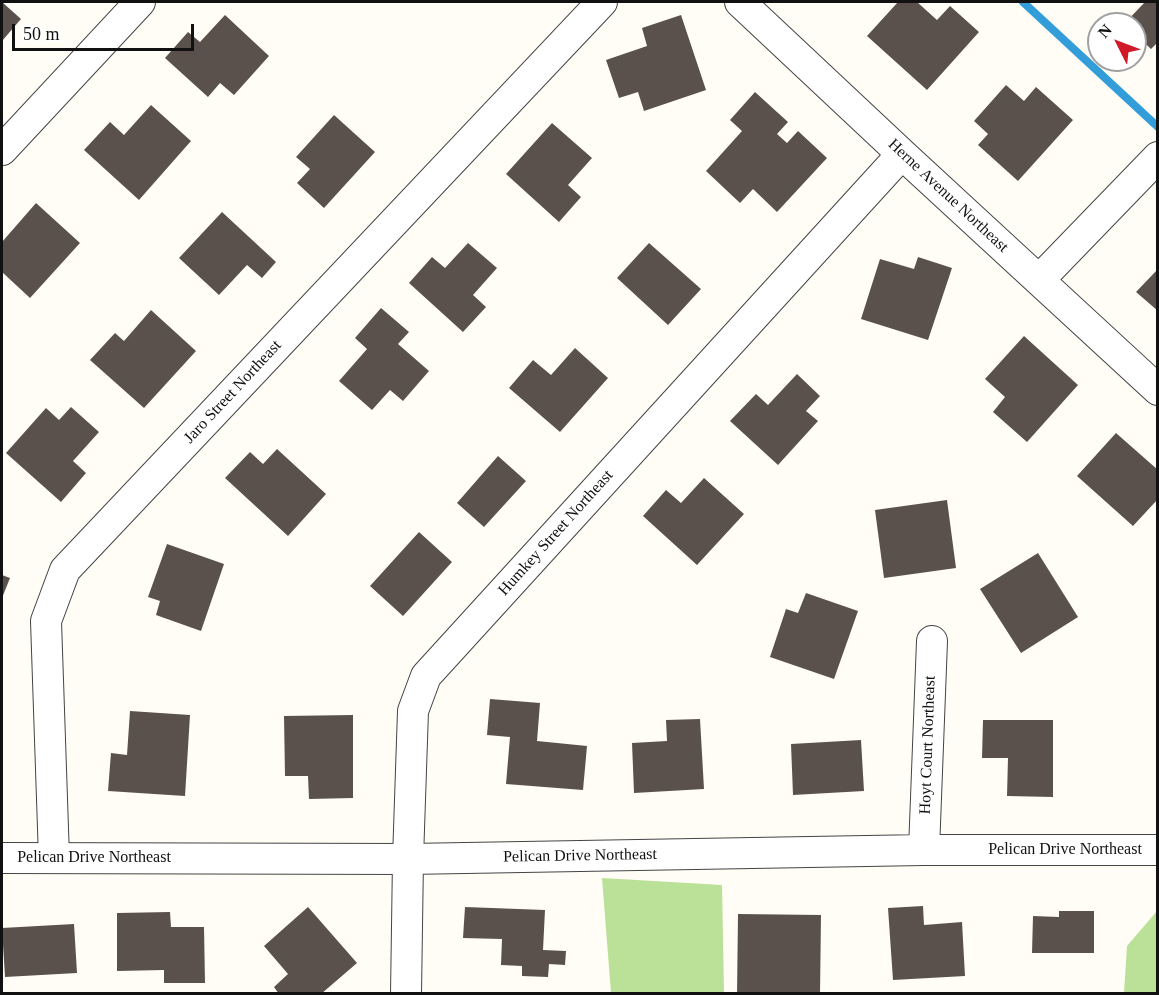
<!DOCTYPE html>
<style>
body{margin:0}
#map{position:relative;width:1159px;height:995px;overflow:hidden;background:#fffdf5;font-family:"Times New Roman",serif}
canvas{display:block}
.frame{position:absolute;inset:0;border:3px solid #111;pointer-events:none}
.north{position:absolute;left:1087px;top:12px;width:60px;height:60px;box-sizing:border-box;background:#fff;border:2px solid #a0a0a0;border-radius:50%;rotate:312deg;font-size:16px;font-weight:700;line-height:24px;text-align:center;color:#111}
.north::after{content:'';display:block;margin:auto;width:21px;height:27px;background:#d01a28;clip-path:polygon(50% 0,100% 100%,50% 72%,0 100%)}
.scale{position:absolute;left:12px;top:24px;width:182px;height:27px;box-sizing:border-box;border:3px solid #111;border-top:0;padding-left:8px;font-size:18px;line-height:21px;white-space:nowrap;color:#111;-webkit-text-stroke:4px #fff;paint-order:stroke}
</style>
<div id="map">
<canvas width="1159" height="995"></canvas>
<div class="frame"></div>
<div class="north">N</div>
<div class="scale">50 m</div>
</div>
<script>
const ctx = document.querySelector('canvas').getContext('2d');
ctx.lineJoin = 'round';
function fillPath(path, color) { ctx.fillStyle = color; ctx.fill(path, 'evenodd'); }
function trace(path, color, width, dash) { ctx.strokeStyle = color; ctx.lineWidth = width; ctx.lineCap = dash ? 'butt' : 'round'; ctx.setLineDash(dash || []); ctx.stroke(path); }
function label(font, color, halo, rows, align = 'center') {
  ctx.font = font + ' "Times New Roman",serif'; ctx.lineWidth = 6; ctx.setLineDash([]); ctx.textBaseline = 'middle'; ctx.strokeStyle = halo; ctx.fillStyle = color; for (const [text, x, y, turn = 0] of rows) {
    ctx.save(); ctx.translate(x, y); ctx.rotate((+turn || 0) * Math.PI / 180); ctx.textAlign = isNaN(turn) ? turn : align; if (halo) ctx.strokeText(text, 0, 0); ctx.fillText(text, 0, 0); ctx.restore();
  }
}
const forest = new Path2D(`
 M602,878L722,885L724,993H611Z
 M1157,911V993H1124L1127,946Z`);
const stream = new Path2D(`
 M1023,2L1158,127`);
const building = new Path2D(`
 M2,2L21,19L2,41Z
 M898,2H917L937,20L950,6L979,32L927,90L867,36Z
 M1145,2H1158V42L1151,49L1135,34V24H1124Z
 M225,15L269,56L234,95L220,83L208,97L165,58L188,32L200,42Z
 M681,15L706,90L644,111L638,92L619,98L606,60L647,46L642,28Z
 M1006,85L1024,101L1036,87L1073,120L1018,181L978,145L988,134L974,121Z
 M755,92L788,122L777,134L787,143L798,131L827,158L777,212L753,189L740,203L706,171L742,131L730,120Z
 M151,105L191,141L139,200L84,150L110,122L124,135Z
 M334,115L375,152L324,208L297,183L310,169L296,157Z
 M552,123L592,158L568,185L581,197L559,222L506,174Z
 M36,203L80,243L30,298L2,272V242Z
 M222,212L276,262L262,278L247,265L219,295L179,258Z
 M468,243L497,268L473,295L486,307L463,332L409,283L432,257L445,268Z
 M649,243L701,289L668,325L617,278Z
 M918,257L952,268L928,340L861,319L880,259L914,269Z
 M1158,269V311L1136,292Z
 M381,308L409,332L398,344L429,371L403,401L390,390L372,410L339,381L367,349L355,338Z
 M151,310L196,351L144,408L90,360L115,333L124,341Z
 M1024,336L1078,385L1027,442L993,412L1005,397L985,379Z
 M575,348L608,378L560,432L509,388L533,360L551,375Z
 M797,374L820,396L806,411L818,421L778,465L730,421L756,394L768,405Z
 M71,407L99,432L73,461L86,473L61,502L6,453L46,408L59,420Z
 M1116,433L1158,470V499L1133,526L1077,476Z
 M277,449L326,494L288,536L225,478L250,452L263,464Z
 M498,456L526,481L484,527L457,503Z
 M704,478L744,514L697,565L643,516L666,490L681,503Z
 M947,500L956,568L884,578L875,510Z
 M419,532L452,562L403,616L370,586Z
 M167,544L224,564L201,631L156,615L160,601L148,597Z
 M1038,553L1078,617L1021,653L980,589Z
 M2,575L10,578L2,598Z
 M806,593L858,611L834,679L770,657L786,609L798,613Z
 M490,699L540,703L537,741L587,746L583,790L506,784L510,737L487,735Z
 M130,711L190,715L185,796L108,791L111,753L127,755Z
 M353,715V798L309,799L308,776H285L284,716Z
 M700,719L704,789L634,793L632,743L667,741L666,720Z
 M983,720H1053V797L1007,796L1008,758H982Z
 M861,740L864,791L793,795L791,744Z
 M923,906L924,925L962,922L965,976L893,980L888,908Z
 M308,907L357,963L321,994H279L274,987L288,974L264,946Z
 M465,907L545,910L543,950L566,951L565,965L549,964L548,977L522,976V966L501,965L502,939L463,938Z
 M1059,911H1094V953H1032L1033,916L1059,917Z
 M170,912L171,927H204L205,983H164V970L117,971V913Z
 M738,914L821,915L820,994H737Z
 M74,924L77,973L5,977L2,928Z`);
const minor = new Path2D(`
 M740,2L902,154L1158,390
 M2,150L140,2
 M1039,280L1158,157
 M924,850L932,641
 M2,858L408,859L924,850H1158
 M54,858L46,621L65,570L602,2
 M406,994L408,859L413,711L426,676L902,154`);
const streetNames = [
 ["Herne Avenue Northeast",948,196,43],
 ["Jaro Street Northeast",233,392,-47],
 ["Humkey Street Northeast",556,533,-48],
 ["Hoyt Court Northeast",928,745,-88],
 ["Pelican Drive Northeast",1065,850],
 ["Pelican Drive Northeast",580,856,-1],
 ["Pelican Drive Northeast",94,858]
];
fillPath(forest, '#bae197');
trace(stream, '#339dda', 8);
fillPath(building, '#5b514c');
trace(minor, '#444', 32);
trace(minor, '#fff', 30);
label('16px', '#111', '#fff', streetNames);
</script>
